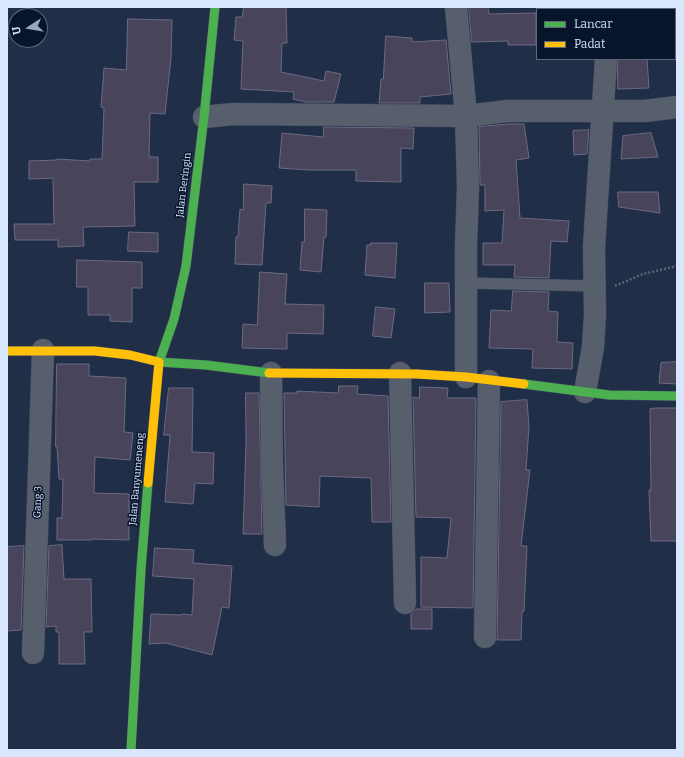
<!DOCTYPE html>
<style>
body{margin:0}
#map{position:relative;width:684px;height:757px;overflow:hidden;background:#202e48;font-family:Bitter,serif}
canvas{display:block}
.frame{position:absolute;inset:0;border:8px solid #d8e6fe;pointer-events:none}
.legend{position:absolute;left:536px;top:8px;width:140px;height:52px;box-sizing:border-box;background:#081429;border:1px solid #5b687e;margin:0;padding:5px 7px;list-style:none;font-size:12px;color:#d8e6fe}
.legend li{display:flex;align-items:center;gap:8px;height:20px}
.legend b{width:20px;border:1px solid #5b687e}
.north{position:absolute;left:8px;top:8px;width:40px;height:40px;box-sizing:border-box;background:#081429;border:1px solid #5b687e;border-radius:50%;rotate:258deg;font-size:11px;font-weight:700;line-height:16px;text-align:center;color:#d8e6fe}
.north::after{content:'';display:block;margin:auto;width:14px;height:18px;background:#98a6be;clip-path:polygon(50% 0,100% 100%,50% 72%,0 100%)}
</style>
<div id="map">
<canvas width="684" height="757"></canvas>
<div class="frame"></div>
<ul class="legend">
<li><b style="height:5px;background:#4caf50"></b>Lancar</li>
<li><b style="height:5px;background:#ffc107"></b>Padat</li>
</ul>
<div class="north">U</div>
</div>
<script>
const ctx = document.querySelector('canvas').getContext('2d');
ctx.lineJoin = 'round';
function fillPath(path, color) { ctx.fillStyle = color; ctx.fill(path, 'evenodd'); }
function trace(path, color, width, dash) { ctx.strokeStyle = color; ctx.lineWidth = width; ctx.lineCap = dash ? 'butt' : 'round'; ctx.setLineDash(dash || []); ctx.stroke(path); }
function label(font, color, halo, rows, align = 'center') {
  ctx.font = font + ' Bitter,serif'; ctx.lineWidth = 3; ctx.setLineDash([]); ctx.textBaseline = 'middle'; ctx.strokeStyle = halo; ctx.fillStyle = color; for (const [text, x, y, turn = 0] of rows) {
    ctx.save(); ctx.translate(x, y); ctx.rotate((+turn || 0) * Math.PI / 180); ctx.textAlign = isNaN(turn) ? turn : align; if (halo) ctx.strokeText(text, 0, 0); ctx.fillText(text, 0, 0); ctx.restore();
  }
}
const building = new Path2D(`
 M244,7H286L287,43H282L281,72L324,81L326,71L341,74L334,102H305L293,99L294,92L241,89L243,41L234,40L236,17H242Z
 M469,7H488L489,14L536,13V45H508V41L472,42Z
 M128,19L172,20L171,58L165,114L150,113L149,157H158V182H134L135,226L83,227L84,246L58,247V240H15L14,224H54L53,178L29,179V161L57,160V159L90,161V159H102L104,108L101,107L104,68L126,70Z
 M386,36L412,38V42L446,40L451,94L420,97V103H379L381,79H383Z
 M618,59H647L649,88L618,89Z
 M509,124H524L529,158L516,160L520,218L569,221L567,242L551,241L549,278L514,277L515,265H483V243H502L504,210L485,211V185H480L479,127Z
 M324,127L414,128L413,149L401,148V182L356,181V170H309L279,168L282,133L323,137Z
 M589,130L587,154L574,155L573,131Z
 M651,133L658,157L621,159L623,136Z
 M244,184L272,186L271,203H266L262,265L235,264L236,237H238L240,209L243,210Z
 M618,192H658L660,213L619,207Z
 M305,209L327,210L326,237H324L321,272L300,270L302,242H304Z
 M129,232L158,233V252L128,251Z
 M371,243H397L395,278L365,275L367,245H371Z
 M77,260L142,262V288H132V322L110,321V315H88V287H77Z
 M260,272L287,274L285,304L324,305L323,334L287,333V349L242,348L243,324L257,325Z
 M425,283H449L450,312L425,313Z
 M513,291L549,292L548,311L558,312L557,342L573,343L572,369L532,368L533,349L489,348L491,310L511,311Z
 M376,307L395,309L391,338L373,336Z
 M677,362V384L659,383L661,363Z
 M57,364H89V376L126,378L124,432L133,433L130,460L95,457L94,493L129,494V540L91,539V540H57V518H62L63,479H59L57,447H56Z
 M339,386H358L357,394L388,396L391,522H372L371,478L320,476L319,507L286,505L284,393H297V391L338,393Z
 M420,387L448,388L447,398H476L473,608L421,607V557L447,558L451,518L416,517L413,397L419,398Z
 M169,388H193L192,452L214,453L213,484L195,483L193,504L165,502L170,435H164Z
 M246,393H259L262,534H243L246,445Z
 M527,400L529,427L526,470H530L521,546H527L524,611H522L521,640H497L501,402Z
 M657,408H677V541H651L649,490H651L650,409Z
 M62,545L64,579H91L92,632H84L85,664H59V632H56V626L46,627L49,546Z
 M24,546L21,630L7,631V547Z
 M155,548L194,550L193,563L232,566L229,608L222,607L212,655L166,643L149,644L151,614L182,615V614L192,615L194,579L153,576Z
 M416,609H432V629H411V614Z`);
const path = new Path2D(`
 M615,286L643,274L677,266`);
const lane = new Path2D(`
 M467,283L594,286`);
const street = new Path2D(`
 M456,7L466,116L468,188L466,246V377
 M612,9V7
 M204,117L233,114L466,116L508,111H645L677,107
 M271,373L272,466L275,545
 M400,373L405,603
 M585,392L593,347L595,315L594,247L606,59
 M485,637L489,381
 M33,653L43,350`);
const fast = new Path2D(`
 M215,7L204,117L186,266L174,319L159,362L206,365L269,373
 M524,384L609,395L677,396
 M131,750L141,569L148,483`);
const slow = new Path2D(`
 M7,351H95L130,355L159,362L148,483
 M269,373L417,374L466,377L524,384`);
const streetNames = [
 ["Jalan Beringin",184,185,-83],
 ["Jalan Banyumeneng",137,479,-85],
 ["Gang 3",38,502,-88]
];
fillPath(building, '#48445c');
trace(building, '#6d6a81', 1);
trace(lane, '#3d495e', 12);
trace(street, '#3d495e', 23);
trace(fast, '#3d495e', 10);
trace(slow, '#3d495e', 10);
trace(path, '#5c6574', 2.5, [2, 2]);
trace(lane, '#575f6c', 11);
trace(street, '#575f6c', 22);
trace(fast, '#4caf50', 9);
trace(slow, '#ffc107', 9);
label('10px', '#d8e6fe', '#081429', streetNames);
</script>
